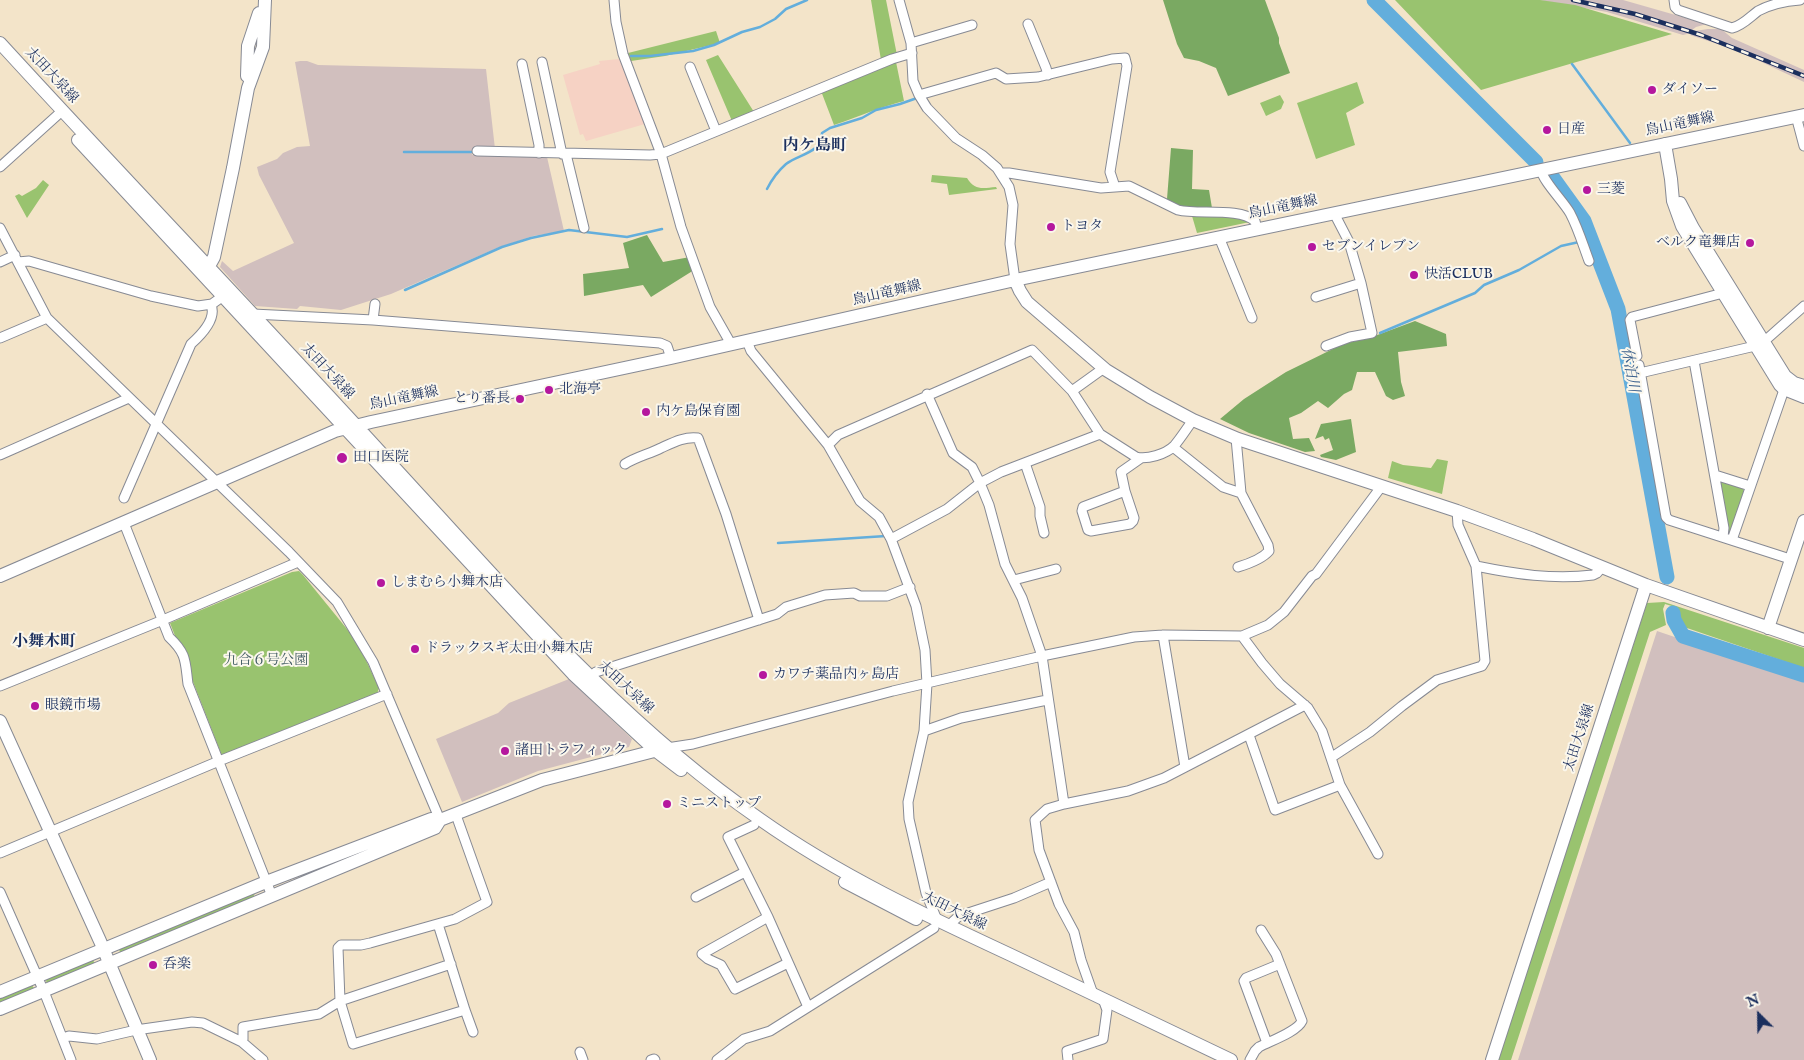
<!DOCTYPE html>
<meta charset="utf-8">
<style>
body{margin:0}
#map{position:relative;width:1804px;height:1060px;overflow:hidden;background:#f3e4c9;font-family:"IM FELL English",serif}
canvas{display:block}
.north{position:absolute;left:1734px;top:990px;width:50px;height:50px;-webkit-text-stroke:4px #fbf7ec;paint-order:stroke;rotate:337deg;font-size:14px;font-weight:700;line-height:20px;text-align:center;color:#1b2f5e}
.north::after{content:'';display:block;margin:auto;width:18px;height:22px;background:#1b2f5e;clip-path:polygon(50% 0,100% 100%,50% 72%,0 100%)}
</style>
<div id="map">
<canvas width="1804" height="1060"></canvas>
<div class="north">N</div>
</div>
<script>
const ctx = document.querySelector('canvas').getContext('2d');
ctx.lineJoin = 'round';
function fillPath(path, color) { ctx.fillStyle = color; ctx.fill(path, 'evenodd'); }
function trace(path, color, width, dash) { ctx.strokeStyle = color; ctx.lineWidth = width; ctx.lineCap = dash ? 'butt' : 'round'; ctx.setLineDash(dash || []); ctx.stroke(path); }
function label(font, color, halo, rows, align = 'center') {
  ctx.font = font + ' "IM FELL English","Noto Serif JP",serif'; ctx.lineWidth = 4; ctx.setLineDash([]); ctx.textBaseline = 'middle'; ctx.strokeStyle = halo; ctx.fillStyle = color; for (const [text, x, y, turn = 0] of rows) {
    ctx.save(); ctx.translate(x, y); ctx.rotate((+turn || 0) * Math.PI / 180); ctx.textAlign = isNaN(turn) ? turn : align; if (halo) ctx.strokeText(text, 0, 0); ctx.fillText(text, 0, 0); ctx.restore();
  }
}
const built = new Path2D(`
 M619,59L622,62L645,124L586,141L583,134L580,135L563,75L600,64L599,61Z`);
const industrial = new Path2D(`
 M1538,0H1623L1707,24L1696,27L1687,34L1683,35L1607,12Z
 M1708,29H1721L1732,38L1804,70V82L1736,50L1690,35L1695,31Z
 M300,61H307L318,65L486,69L495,149L473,148L472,155L547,157L564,231L533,236L497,248L391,294L341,310L300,306L297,309L255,306L220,267L222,261L233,271L294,243L259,175L257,167L277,159L283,153L297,147L310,146L295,62Z
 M1657,631L1804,681V1060H1518Z
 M569,679L632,739L629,747L538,771L462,802L436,739L498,713L509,703Z`);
const green = new Path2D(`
 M871,0H886L897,55L881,60Z
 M1395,0H1540L1575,5L1672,34L1481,90Z
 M716,31L720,43L665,56L631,61L628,53Z
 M718,55L754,112L732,121L706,60Z
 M896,62L904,101C880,107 858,117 834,125L821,91Z
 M1357,82L1364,103L1346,113L1355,145L1316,159L1297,103Z
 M1280,95L1284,102L1281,109L1266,116L1260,103Z
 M932,175L967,178C975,191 983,188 996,187L997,189L949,195L947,184L931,182Z
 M43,180L49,185L27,218L15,196L19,194L22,196L36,188Z
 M1223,215L1238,218L1250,222L1197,233L1192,216Z
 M1437,459L1448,461L1442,494L1388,478L1392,461L1403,465L1431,468Z
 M1721,481L1743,488L1744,491L1731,532L1728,531L1720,485Z
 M299,571L303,575L351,634L365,658L379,688L377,694L222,756L170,623L292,572Z
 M1664,602L1804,648V668L1684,627L1675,607L1665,604L1663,609L1666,625L1650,632L1511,1060H1498L1647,603Z
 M256,891L251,902L120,953L119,948Z
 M93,960L95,964L48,985L46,981L48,976Z
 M31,984L34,988L0,1007V995Z`);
const forest = new Path2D(`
 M1163,0H1265L1279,38V43L1290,73L1228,96L1216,68L1199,61L1184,58L1177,44Z
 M1171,148L1193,150L1192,189L1209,190L1212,208C1196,208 1180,211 1167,199Z
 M647,235L663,262L690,257L694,270L651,297L643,285L584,296L583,274L629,268L623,243Z
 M1415,321L1446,334L1447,346L1398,352L1401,382L1405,396L1393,400L1386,396L1375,372H1357L1352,390L1344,394L1328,408L1318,401L1301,413L1289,418L1293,439L1309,438L1315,451L1305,452L1249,433L1220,419L1244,399L1286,372L1343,344L1372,337Z
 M1351,419L1356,452L1336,460L1321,457L1320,455L1333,450L1329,438L1325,440L1323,436L1315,439L1321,424Z`);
const stream = new Path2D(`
 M631,56H650L693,51L714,45L742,32L760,27L775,19L786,9L807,0
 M1572,64L1630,143
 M404,152H471
 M767,189C772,179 778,171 786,164C799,154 822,153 822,133L830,128L862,118L876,110L900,104L917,98
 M405,290L502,247L531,238L569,230L627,237L662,229
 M1380,333L1475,293L1484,285L1519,270L1561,246L1579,242
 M778,543L886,536`);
const river = new Path2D(`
 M1374,0L1536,162
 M1553,178L1584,221L1618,309L1667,577
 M1673,613L1674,620L1683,636L1804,675`);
const street = new Path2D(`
 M614,0L616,22L623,54L661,154L681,227L710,307L731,344
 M899,0L911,43L913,81L919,95L927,108L956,138L982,155L997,168L1009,187L1013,205L1010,244L1015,280
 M1674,0L1675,7L1678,10L1732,28C1742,26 1750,17 1758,11C1771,4 1786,1 1800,0
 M1028,24L1046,68L1048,75
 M911,43L972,25
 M542,62L562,154
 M522,64L539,145V153
 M690,67L716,131
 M919,95L996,73L1006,79L1038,77L1112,59L1125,58L1127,66L1110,172L1115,187
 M1796,116L1804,146
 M477,151L650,155L661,154L892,59L912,53
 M566,154L584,228
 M0,167L62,111
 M1541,170C1543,181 1563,201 1570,213C1578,228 1583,245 1589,261
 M1001,173H1009L1101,188L1129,186L1178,210C1198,215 1239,207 1255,221L1257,229
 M0,228L47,318L289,552L337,602L373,662L440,820
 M1219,237L1252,318
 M0,262L15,255
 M18,262L29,261L151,296L198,306L212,304L226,294
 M1316,297L1361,283L1349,242L1334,213
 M253,314L373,320L660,343L667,346L671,358
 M373,320L375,304
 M0,338L47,318
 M747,341L751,351L828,445L860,501L879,517L891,539L916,606L925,650L927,684L924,731L908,802L909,819L926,893L937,920
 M1326,346L1350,337L1372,333L1361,283
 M1637,356L1630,320L1632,317L1727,292
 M1694,361L1724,528L1723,537
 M1639,365L1666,517L1669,520L1790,559
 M1640,373L1755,346L1768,338L1804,306
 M1072,391L1100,434
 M927,394L953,453L972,467L980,483L989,505L1005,564L1022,598L1042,656L1064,804
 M828,445L838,435L1032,350L1072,391L1104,368
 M1173,447L1223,487L1241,493L1236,438
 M0,455L129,398
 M1025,463L1040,507V516L1044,533
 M625,464C636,457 649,454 661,448C672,443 685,436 698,438L726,514L759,620
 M1715,475L1750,486
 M1125,491L1083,507L1082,511L1088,530L1091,531L1130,524L1133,521L1134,518L1125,491L1121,472L1141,458
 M124,498L191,344C201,335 217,319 211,305
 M124,523L169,637C187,654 185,661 188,684L272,896
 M891,539L947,509L980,483L1001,472L1100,434L1136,457C1147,460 1166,454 1174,446C1181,438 1187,428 1193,420
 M1732,540L1786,384
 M1476,566C1515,574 1553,580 1593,575L1597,573L1602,567
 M1238,567C1248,564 1262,559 1269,551L1268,545L1241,493
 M1014,580L1056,569
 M1163,635L1185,767
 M1242,636L1262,663L1280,684L1308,708L1322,731L1340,785L1378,854
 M588,679L596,672L777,614L786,607L825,595L854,593L860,596H887L910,587
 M0,686L163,620L298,562
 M924,731L961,718L1047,700
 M1249,735L1275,810L1340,785
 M667,748L693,744L893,691L1042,656L1134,637L1163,635L1242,636L1268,625L1284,612L1312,576L1316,574L1381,487
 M1332,757L1370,732L1402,706L1437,680L1482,666L1485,661L1476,566L1458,525L1457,511
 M456,815L487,902L455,919L370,943L361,945H341L338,948L340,1001L353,1044L465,1010
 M754,825L728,837L768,917L808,1007
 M0,853L219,761L387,694
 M0,892L45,994L71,1060
 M696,897L745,872
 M768,917L702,954L708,959L721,965L735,989L788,963
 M438,924L465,1010L473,1032
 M948,926L959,916L1014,898L1051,882
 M1093,994L1081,960L1074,932L1059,904L1039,850L1035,820L1047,809L1064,804L1128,791L1164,778L1305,705
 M63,1038L69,1036L97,1039L136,1030L192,1022L203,1023L242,1042L263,1060
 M242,1042L243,1039V1027L319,1014L340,1001L451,964
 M1267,1043L1244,981L1246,978L1280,964
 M580,1052L583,1060
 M651,1060L654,1059L655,1060
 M717,1060L744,1039L770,1031L934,928
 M1068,1060L1067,1051L1103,1039L1107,1010L1103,999
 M1250,1060L1255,1051L1259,1047C1270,1041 1297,1032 1302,1021L1276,954L1261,930`);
const secondary = new Path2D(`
 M0,43C130,185 264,324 393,466C508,591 620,723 761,820C839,875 925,915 1011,955C1084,990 1158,1025 1231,1060
 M247,76L248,46L259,13
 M78,140L573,674L656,751L681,770
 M1665,144L1671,179L1673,201L1682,226L1780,385L1784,389L1804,397
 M1680,203L1693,228L1785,376L1794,383L1804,386
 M204,271L209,266L214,257L233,168L248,88L263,47L265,0
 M1015,280L1020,291L1027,302L1106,370L1150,397L1193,420L1238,439L1457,511L1533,539L1646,585L1804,640
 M0,576L335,431L371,422L671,358L1015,280L1804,115
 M1768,628L1804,521
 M0,721L100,941L150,1060
 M845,882L916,919
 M0,992L266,882L431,819L440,820
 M0,1009L435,828L440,820L542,780L662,749
 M1492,1060L1646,585`);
const rail = new Path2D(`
 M1573,0L1635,14L1701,35L1804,76`);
const markers = [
 [1652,90,5,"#b5179e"],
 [1547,130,5,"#b5179e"],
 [1587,190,5,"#b5179e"],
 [1051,227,5,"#b5179e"],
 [1750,243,5,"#b5179e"],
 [1312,247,5,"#b5179e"],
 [1414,275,5,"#b5179e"],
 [549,390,5,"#b5179e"],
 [520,399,5,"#b5179e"],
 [646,412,5,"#b5179e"],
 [342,458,6,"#b5179e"],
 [381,583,5,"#b5179e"],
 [415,649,5,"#b5179e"],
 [763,675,5,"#b5179e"],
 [35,706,5,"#b5179e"],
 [505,751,5,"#b5179e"],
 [667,804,5,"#b5179e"],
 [153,965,5,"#b5179e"]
];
const streetNames = [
 ["太田大泉線",51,76,47],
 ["鳥山竜舞線",1680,125,-12],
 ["鳥山竜舞線",1283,208,-12],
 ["鳥山竜舞線",887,294,-13],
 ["太田大泉線",327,372,47],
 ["鳥山竜舞線",404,399,-12],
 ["太田大泉線",625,688,43],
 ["太田大泉線",1580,738,-72],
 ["太田大泉線",954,912,26]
];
const poiNames = [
 ["ダイソー",1662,90],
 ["日産",1557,130],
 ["三菱",1597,190],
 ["トヨタ",1061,227],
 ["ベルク竜舞店",1740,243,"right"],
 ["セブンイレブン",1322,247],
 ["快活CLUB",1424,275],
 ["北海亭",559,390],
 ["とり番長",510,399,"right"],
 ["内ケ島保育園",656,412],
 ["田口医院",353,458],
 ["しまむら小舞木店",391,583],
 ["ドラックスギ太田小舞木店",425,649],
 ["カワチ薬品内ヶ島店",773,675],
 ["眼鏡市場",45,706],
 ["諸田トラフィック",515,751],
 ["ミニストップ",677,804],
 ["呑楽",163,965]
];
const parkNames = [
 ["九合６号公園",266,661]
];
const waterNames = [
 ["休泊川",1629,370,80]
];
const quarterNames = [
 ["内ケ島町",815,147],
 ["小舞木町",44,643]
];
fillPath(built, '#f6d2c4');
fillPath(industrial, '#d1bfbe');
fillPath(green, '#99c36f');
fillPath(forest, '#7aa962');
trace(stream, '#63aedc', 2.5);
trace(river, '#63aedc', 15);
trace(street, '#878a94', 11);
trace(secondary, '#878a94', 14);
trace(street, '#fff', 9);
trace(secondary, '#fff', 12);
trace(rail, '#1b2f5e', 4.5);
trace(rail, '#fbf7ec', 2.5, [8]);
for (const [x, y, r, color] of markers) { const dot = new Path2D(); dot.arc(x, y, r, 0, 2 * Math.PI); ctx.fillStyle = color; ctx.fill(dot); trace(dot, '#fbf7ec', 2); }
label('14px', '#1b2f5e', '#fbf7ec', streetNames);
label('14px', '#1b2f5e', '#fbf7ec', poiNames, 'left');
label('14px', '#415b63', '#fbf7ec', parkNames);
label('italic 15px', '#345b8a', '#fbf7ec', waterNames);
label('bold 16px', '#1b2f5e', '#fbf7ec', quarterNames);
</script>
